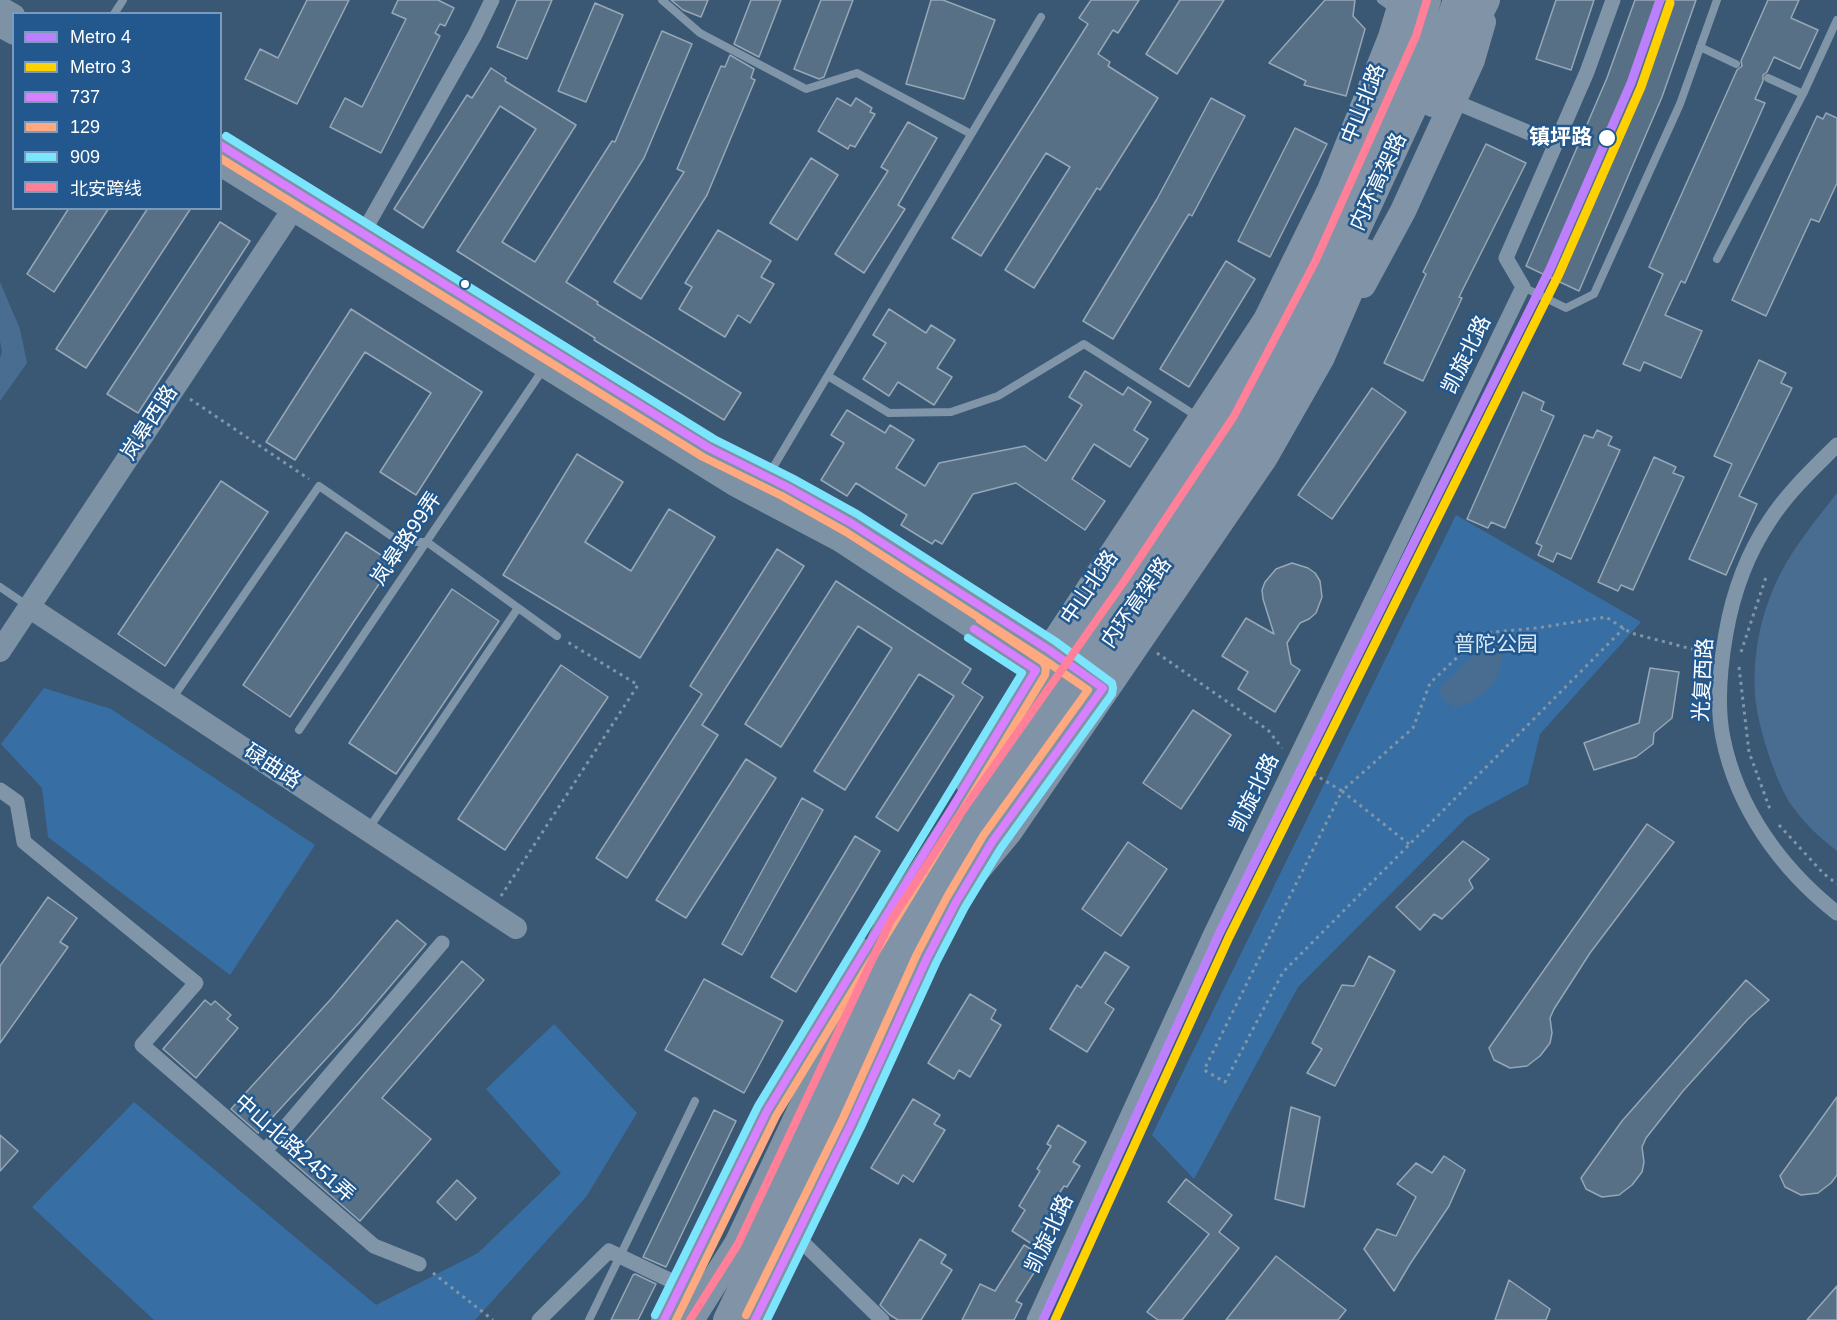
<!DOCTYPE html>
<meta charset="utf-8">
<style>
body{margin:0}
#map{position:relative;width:1837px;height:1320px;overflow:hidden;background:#3a5874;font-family:Helvetica,"Noto Sans SC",sans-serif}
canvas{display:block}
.legend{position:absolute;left:12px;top:12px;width:210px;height:198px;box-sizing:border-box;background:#22588d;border:2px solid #7a9bbb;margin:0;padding:8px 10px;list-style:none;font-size:18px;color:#fff}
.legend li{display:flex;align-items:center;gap:12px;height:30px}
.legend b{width:30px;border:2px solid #7a9bbb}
</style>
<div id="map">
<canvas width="1837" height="1320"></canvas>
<ul class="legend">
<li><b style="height:8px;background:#bc80ff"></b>Metro 4</li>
<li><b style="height:8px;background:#ffd100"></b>Metro 3</li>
<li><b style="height:8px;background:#d880ff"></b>737</li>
<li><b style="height:8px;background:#ffa980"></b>129</li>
<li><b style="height:8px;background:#7ae5fd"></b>909</li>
<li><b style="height:8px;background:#ff8098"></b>北安跨线</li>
</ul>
</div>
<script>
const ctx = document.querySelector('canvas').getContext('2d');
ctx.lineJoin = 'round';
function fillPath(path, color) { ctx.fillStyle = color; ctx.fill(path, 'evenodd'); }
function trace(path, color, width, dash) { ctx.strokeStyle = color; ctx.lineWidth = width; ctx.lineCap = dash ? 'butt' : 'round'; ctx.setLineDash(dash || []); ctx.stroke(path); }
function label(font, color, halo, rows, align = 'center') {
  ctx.font = font + ' Helvetica,"Noto Sans SC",sans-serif'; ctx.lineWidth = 5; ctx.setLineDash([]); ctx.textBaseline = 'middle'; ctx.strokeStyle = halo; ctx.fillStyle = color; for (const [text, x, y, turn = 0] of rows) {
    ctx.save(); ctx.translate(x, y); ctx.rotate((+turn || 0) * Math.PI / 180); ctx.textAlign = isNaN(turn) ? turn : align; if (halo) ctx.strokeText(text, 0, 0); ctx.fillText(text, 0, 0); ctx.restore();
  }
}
const green = new Path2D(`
 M1456,515L1641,622L1540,734L1528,784L1467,817L1298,987L1194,1179L1152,1135Z
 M44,688L111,709L315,845L230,975L48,837L42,788L1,744Z
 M554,1024L637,1113L586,1197L475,1320H154L32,1207L134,1102L376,1305L478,1253L561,1173L486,1089Z`);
const water = new Path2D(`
 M0,282L20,329L27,363L0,401V358L2,351L0,341Z
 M1837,493V851C1820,838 1805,824 1792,806C1777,785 1759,730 1756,703C1752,670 1757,631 1769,600C1784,558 1810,528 1837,493Z
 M1501,645C1505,681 1486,696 1456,708L1443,699L1439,688L1476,652Z`);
const building = new Path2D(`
 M307,0H349L297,104L245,79L260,49L278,58Z
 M398,0H438L454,8L445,26L440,24L435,33L440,36L381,153L330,127L345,98L362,107L406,19L392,13Z
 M517,0H552L527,59L497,47Z
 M671,0H708L701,17L683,10Z
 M751,0H781L759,57L734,44Z
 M821,0H853L824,77L819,79L794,69Z
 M931,0H943L995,20L964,99L906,84Z
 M1091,0H1139L1118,33L1113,30L1098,54L1110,62L1108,66L1158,98L1100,190L1097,188L1034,288L1005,270L1070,167L1046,153L981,256L952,238L1088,24L1079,18Z
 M1180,0H1224L1177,74L1146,54Z
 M1325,0H1355L1353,16L1365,29L1346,96L1304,85L1306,81L1269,63Z
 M1556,0H1594L1571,70L1536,59Z
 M1635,0H1696L1662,97L1579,291L1526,266L1607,78Z
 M1768,0H1799L1791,18L1818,30L1800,69L1774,57L1767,72L1763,75V81L1755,99L1765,103L1685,283L1681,281L1665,315L1702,331L1681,378L1644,362L1640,371L1623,364L1663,274L1649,267L1737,70L1742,66L1741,61Z
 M595,3L623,15L586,102L558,91Z
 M662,31L692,44L644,158L566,282L598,302L597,304L741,393L724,420L594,340L595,338L457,251L536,129L500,106L423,228L394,209L467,95L472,98L491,68L506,78L505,81L576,125L502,242L535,262L612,141L615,142Z
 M730,55L754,69L751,78L755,80L707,195L641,299L614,282L684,172L677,169L721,66L725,67Z
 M837,98L851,106L856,98L872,108L870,112L875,114L855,147L850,145L848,149L818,131Z
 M1211,98L1245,116L1192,216L1189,214L1113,339L1083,321L1157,199Z
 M1826,113L1837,118V183L1819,222L1811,219L1766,316L1732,300L1817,116L1823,119Z
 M908,122L937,138L898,205L905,209L864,273L835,254L888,171L881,167Z
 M1295,128L1327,144L1270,257L1238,241Z
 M1486,144L1526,163L1459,297L1462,298L1423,381L1384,363L1426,274L1423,272Z
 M811,158L838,175L797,240L770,223Z
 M69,208H109L54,292L27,274Z
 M148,208H191L86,368L56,349Z
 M220,222L250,241L138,413L107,394Z
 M718,230L771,261L761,277L774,284L750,323L738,315L725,337L679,309L692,287L685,283Z
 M1226,261L1255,279L1189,387L1160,369Z
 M351,309L482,392L416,495L380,472L431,393L365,352L295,460L266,442Z
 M889,309L926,333L931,325L955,340L937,368L952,377L934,405L898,382L889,396L863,379L886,343L873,335Z
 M1759,360L1786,373L1781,383L1792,388L1739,496L1757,504L1726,575L1689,559L1732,464L1714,456Z
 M1085,371L1123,395L1128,387L1151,402L1134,430L1148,439L1130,467L1094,444L1072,479L1105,501L1085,530L1016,483L973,494L942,544L935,540L932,544L901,525L907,515L856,483L847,496L821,480L844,443L831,435L847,410L885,433L890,425L914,440L896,468L925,486L939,463L1025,446L1046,461L1082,405L1069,397Z
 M1372,388L1406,412L1332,519L1298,495Z
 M1523,392L1544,402L1541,410L1554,416L1505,528L1491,522L1488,528L1467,519Z
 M1597,430L1612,437L1608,445L1620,450L1571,559L1557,553L1553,562L1538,555L1542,546L1536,543L1584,435L1593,438Z
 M577,454L623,482L585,542L631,571L669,509L715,537L640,658L503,575Z
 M1654,457L1676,467L1673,473L1684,477L1633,590L1621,585L1618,591L1598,582Z
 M221,481L268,512L165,666L118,634Z
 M346,532L393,563L290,717L243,685Z
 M777,549L804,566L702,725L718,735L627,878L596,858L702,694L690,686Z
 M1292,563L1308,568L1315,573L1320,581L1322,597L1316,613L1309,619L1300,623L1287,643L1291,664L1300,670L1275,712L1238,689L1248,672L1222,656L1246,618L1274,634L1263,599L1262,590L1265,582L1276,569Z
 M836,581L971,669L962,683L983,697L898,831L876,817L954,696L919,674L845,790L814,771L892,648L858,626L781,747L745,724Z
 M452,589L499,621L396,774L349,743Z
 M561,665L608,697L505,850L458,819Z
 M1650,668L1679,672L1672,718L1654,733L1653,744L1636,757L1594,770L1584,743L1639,723Z
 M1193,710L1231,735L1181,809L1143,783Z
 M746,759L776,778L686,918L656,900Z
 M802,798L823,810L742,955L722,944Z
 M1647,824L1674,842L1590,953L1554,1009L1550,1018L1552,1033L1550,1043L1540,1056L1527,1066L1510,1068L1494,1060L1489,1048Z
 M855,836L880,851L796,992L771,977Z
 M1463,841L1489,859L1469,880L1473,888L1442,919L1434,914L1420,930L1396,907Z
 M1128,842L1167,869L1121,936L1082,909Z
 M48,897L77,918L60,942L68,947L0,1043V966Z
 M397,920L426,944L359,1023L258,1133L231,1109L331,999Z
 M1105,952L1129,967L1105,1003L1114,1009L1087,1052L1050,1029L1077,985L1081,988Z
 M1369,956L1395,971L1335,1086L1307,1073L1322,1049L1312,1043L1342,985L1354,986Z
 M462,961L484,980L382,1098L431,1139L360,1221L290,1160Z
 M704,979L783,1021L744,1093L665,1050Z
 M1746,980L1769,1000L1748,1019L1683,1091L1646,1138L1642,1147L1644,1162L1642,1172L1632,1185L1619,1195L1602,1197L1586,1189L1581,1178L1622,1121Z
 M970,994L996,1010L991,1019L1001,1025L970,1077L959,1070L954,1079L928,1063Z
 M205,1000L211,1005L215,1001L231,1015L227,1019L238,1028L196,1078L163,1049Z
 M1837,1097V1175L1831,1183L1818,1193L1801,1195L1785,1187L1780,1176Z
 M913,1099L940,1115L934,1124L945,1130L913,1182L903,1175L898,1184L871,1168Z
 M1291,1107L1320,1117L1304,1207L1275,1199Z
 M714,1110L736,1121L666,1267L643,1257Z
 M1058,1125L1086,1142L1073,1162L1080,1166L1067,1187L1064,1186L1049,1209L1056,1213L1035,1246L1012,1231L1025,1210L1019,1206L1040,1171L1037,1169L1051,1146L1047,1144Z
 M0,1135L18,1151L0,1171Z
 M1444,1156L1465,1170L1449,1206L1410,1264L1394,1291L1364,1249L1377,1229L1396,1236L1416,1197L1397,1184L1416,1163L1432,1173Z
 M1186,1179L1232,1215L1219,1232L1239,1248L1182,1320H1158L1147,1312L1209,1234L1168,1202Z
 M457,1180L476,1198L456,1220L437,1202Z
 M920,1239L946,1255L941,1263L952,1270L921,1320H898L890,1315L880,1305Z
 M1024,1245L1044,1257L1016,1301L1022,1304L1014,1320H962L980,1284L995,1291Z
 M1276,1256L1346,1310L1338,1320H1226Z
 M635,1274L656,1284L638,1320H611L633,1275Z
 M1509,1280L1550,1309L1546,1320H1495Z
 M1837,1286V1320H1807Z`);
const path = new Path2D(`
 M190,399L309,479
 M1741,652L1767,574
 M1157,653L1268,730L1282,748
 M1739,667L1749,752L1771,812
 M1307,770L1342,791L1413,728L1430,683L1483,633L1537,628L1606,617L1631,633L1707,653
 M1779,825L1823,873L1837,884
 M1409,844L1342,791L1204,1070L1225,1082L1283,972L1624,628
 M501,896L638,685L566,641
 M433,1273L493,1320`);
const lane = new Path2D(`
 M662,0L700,33L806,89L857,73L971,134
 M1381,0L1394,9
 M114,14L123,0
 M1700,47L1736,64
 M1768,78L1803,94
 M1717,259L1803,94L1837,20
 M1523,287L1566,308L1594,294L1680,104L1717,0
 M828,376L889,413L951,412L998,396L1084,344L1198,417
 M768,476L1041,17
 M0,587L28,606
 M172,699L319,486L400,542H427L557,636
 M299,730L544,368
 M369,828L518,608
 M589,1320L695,1101`);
const street = new Path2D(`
 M1453,101L1556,144
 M359,240L475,35L492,0
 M1837,445C1814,468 1788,492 1770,520C1747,554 1733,593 1726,633C1720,667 1716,704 1723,738C1737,808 1781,869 1837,913
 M0,790L17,802L24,842L196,983L142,1045L374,1246L419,1264
 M265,1151L442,943
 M792,1232L882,1320
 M539,1320L609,1251L680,1285
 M1034,1320L1210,935L1523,287L1506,258L1587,72L1613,0`);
const secondary = new Path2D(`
 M0,7L14,15
 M0,26L14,34
 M220,145L709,448L787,487L851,523L1062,660
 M220,165L734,485L840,541L1050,679
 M29,607L516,928
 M0,651L301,197`);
const primary = new Path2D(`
 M1363,285L1403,211L1472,60L1483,22
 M968,782L1049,650L1266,320L1330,190L1391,37L1402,0
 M664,1320L767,1111L864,952
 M755,1320L852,1122L927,958L967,884`);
const highway = new Path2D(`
 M1433,103L1486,0
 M690,1320L738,1244`);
const highwayBridge = new Path2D(`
 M952,899L1008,832L1264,457L1321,357L1366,253
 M738,1244L890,922L956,820L1127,577L1234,416L1315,262L1416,36L1427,0
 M727,1320L904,951L982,823L1153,580L1257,422L1335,276L1440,49L1457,0`);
const bus1 = new Path2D(`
 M220,145L709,448L787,487L851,523L1049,650L1103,688L992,842L956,902L927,958L852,1122L755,1320
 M664,1320L767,1111L1036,670L974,629`);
const bus2 = new Path2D(`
 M220,158L703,457L782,496L846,532L1043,659L1088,690L983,836L947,897L917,954L843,1118L746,1315
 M676,1320L776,1116L1045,675L1046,668L1043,662L980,620`);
const bus3 = new Path2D(`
 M226,136L714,439L792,478L857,514L1055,641L1112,683L1113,688L1112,694L1001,848L965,907L936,963L861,1127L767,1320
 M655,1315L758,1106L1022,673L968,638`);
const bus4 = new Path2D(`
 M690,1320L738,1244L890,922L956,820L1127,577L1234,416L1315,262L1416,36L1427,0`);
const metro1 = new Path2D(`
 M1043,1320L1220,932L1550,269L1631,83L1660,0`);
const metro2 = new Path2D(`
 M1055,1320L1229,937L1559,274L1641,87L1670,3`);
const markers = [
 [1607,138,9,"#fff"],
 [465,284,5,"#fff"]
];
const streetNames = [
 ["中山北路",1364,104,-68],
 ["内环高架路",1379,182,-65],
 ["凯旋北路",1467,355,-64],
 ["岚皋西路",150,423,-57],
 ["岚皋路99弄",407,539,-56],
 ["中山北路",1090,588,-56],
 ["内环高架路",1137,603,-55],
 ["光复西路",1704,680,-87],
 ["碌曲路",272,767,33],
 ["凯旋北路",1255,793,-64],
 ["中山北路2451弄",294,1149,41],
 ["凯旋北路",1050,1234,-65]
];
const stopNames = [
 ["镇坪路",1592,138]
];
const parkNames = [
 ["普陀公园",1496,645]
];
fillPath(green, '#376ea3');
fillPath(water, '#496d91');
fillPath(building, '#587086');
trace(building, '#96a7b7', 1.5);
trace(path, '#8195a8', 3, [3, 4.5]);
trace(lane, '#8195a8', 8);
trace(street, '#8195a8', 15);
trace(secondary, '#7e92a5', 22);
trace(primary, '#8194a7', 26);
trace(highway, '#8194a7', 28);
trace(highwayBridge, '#8194a7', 28);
trace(bus1, '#d880ff', 8);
trace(bus2, '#ffa980', 8);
trace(bus3, '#7ae5fd', 8);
trace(bus4, '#ff8098', 8);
trace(metro1, '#bc80ff', 9);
trace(metro2, '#ffd100', 9);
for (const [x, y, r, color] of markers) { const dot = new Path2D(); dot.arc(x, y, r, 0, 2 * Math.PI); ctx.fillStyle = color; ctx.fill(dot); trace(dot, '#22588d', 2); }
label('21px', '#fff', '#22588d', streetNames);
label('bold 21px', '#fff', '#22588d', stopNames, 'right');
label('21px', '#d6e8f8', '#22588d', parkNames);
</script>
